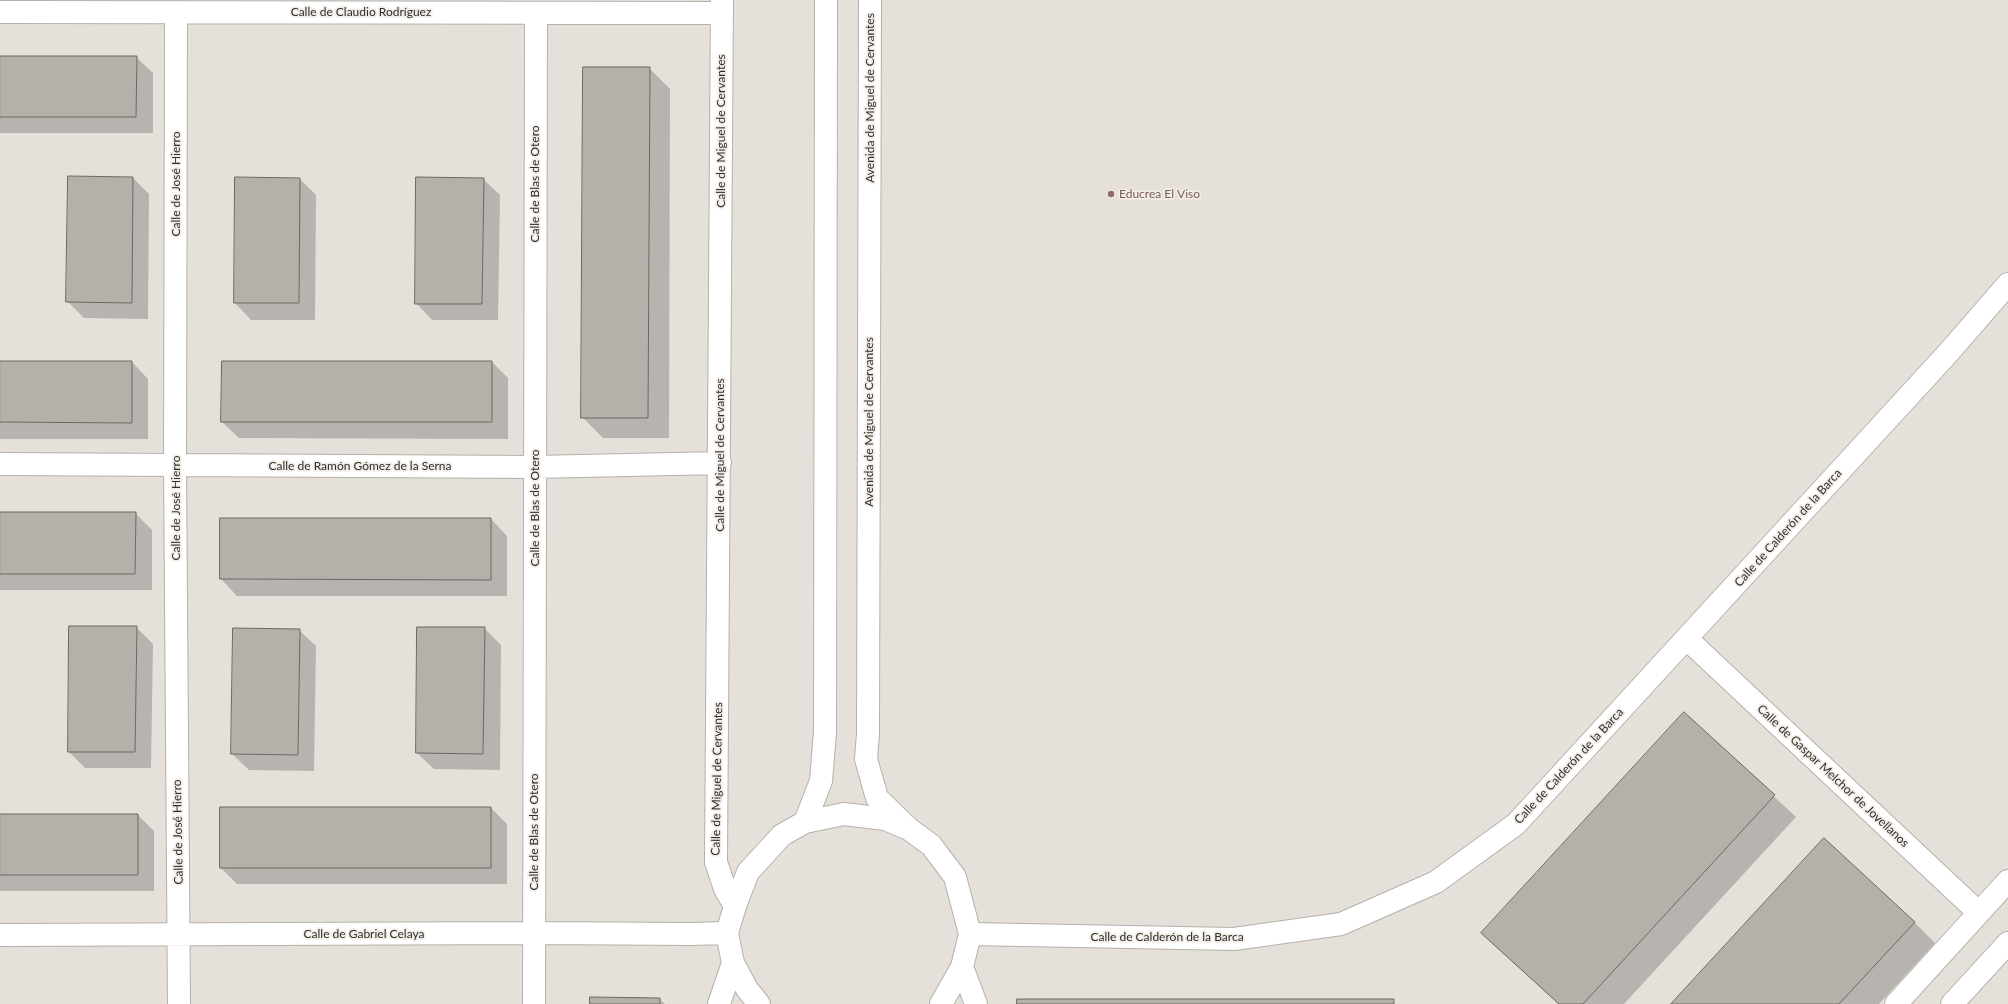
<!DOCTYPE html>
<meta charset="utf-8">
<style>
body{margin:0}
canvas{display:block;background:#e5e0da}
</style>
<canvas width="2008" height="1004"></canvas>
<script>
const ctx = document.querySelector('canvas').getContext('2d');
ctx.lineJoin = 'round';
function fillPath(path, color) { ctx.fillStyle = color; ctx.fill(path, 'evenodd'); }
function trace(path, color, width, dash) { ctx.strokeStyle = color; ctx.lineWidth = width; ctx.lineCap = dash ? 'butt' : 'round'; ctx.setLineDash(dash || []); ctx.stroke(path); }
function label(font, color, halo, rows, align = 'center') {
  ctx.font = font + ' Lato,sans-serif'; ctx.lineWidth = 3.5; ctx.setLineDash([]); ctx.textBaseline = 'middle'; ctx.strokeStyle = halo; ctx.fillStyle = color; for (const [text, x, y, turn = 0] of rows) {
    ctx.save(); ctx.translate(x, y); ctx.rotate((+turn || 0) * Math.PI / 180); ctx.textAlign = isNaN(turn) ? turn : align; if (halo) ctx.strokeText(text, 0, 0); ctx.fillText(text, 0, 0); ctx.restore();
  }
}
const shadow = new Path2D(`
 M0,57H136L153,73V133H0Z
 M649,68L670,89L669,438H603L582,417Z
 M133,178L149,194L148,319L84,318L68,302Z
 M300,179L316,195L315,320H251L235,303Z
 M483,179L500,195L498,320H432L416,303Z
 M0,362H132L148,379V439H0Z
 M492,362L508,378V439L239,438L222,422Z
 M0,513H135L152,530V590H0Z
 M221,519H491L507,536V596H237L221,579Z
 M136,627L153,644L151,768H85L69,752Z
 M484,628L501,645L500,770L434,769L417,753Z
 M299,630L316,646L314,771L249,770L232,754Z
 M1684,713L1796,817L1624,1004H1558L1483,933Z
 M491,808L507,824V884H237L221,868Z
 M0,815H138L154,831V891H0Z
 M1914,922L1935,943L1879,1004H1673Z
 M659,999L665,1004H591Z`);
const building = new Path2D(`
 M0,56H137L136,117H0Z
 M583,67H650L648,418H581Z
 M68,176L133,177L132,303L66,302Z
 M235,177L300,178L299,303H234Z
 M416,177L484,178L482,304H415Z
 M0,361H132V423L0,422Z
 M222,361H492V422H221Z
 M0,512H136L135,574H0Z
 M220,518H491V580L220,579Z
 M69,626H137L135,752H68Z
 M417,627H485L483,754L416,753Z
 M233,628L300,629L298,755L231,754Z
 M1684,712L1775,795L1583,1004H1559L1481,933Z
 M220,807H491V868H220Z
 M0,814H138V875H0Z
 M1824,838L1915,922L1839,1004H1671Z
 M590,997L660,998V1004H590Z
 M1017,999H1394V1004H1017Z`);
const street = new Path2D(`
 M722,0L716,862L725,889L735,906
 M870,0L868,734L866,759L877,798L909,829
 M0,12L722,13
 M176,12L175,465L179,1004
 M0,464L535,467L720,463
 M1687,639L1979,913
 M805,822L821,781L825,732L826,0
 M970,934L1234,939L1341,924L1436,882L1516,824L1949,352L2008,284
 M0,935L534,933L690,934L727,933
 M962,967L976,1004
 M534,1004L536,13
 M719,1004L733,963
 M759,1004L747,989L733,963L727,933L735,906L748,872L782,835L805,822L844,814L885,819L909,829L931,845L955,877L970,934L962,967L941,1004
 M1896,1004L2008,881
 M1952,1004L2008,943`);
const markers = [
 [1111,194,4,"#8d6e63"]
];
const streetNames = [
 ["Calle de Claudio Rodríguez",361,12],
 ["Avenida de Miguel de Cervantes",870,98,-90],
 ["Calle de Miguel de Cervantes",721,131,-90],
 ["Calle de José Hierro",176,184,-90],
 ["Calle de Blas de Otero",535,184,-90],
 ["Avenida de Miguel de Cervantes",869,422,-90],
 ["Calle de Miguel de Cervantes",720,455,-90],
 ["Calle de Ramón Gómez de la Serna",360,466],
 ["Calle de José Hierro",176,508,-90],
 ["Calle de Blas de Otero",535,508,-90],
 ["Calle de Calderón de la Barca",1788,528,-48],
 ["Calle de Calderón de la Barca",1569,766,-47],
 ["Calle de Gaspar Melchor de Jovellanos",1833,776,43],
 ["Calle de Miguel de Cervantes",717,779,-89],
 ["Calle de José Hierro",178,832,-91],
 ["Calle de Blas de Otero",534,832,-90],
 ["Calle de Gabriel Celaya",364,934],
 ["Calle de Calderón de la Barca",1167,937]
];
const educationNames = [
 ["Educrea El Viso",1119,194]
];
fillPath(shadow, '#0003');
fillPath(building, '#b5b0aa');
trace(building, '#6d6863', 1);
trace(street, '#b5b0aa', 24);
trace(street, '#fff', 22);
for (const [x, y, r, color] of markers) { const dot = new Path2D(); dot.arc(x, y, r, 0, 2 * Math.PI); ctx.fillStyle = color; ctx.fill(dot); trace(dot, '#f3ede7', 1.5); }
label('12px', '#2f2d2a', '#f3ede7', streetNames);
label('12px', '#785e54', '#f3ede7', educationNames, 'left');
</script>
